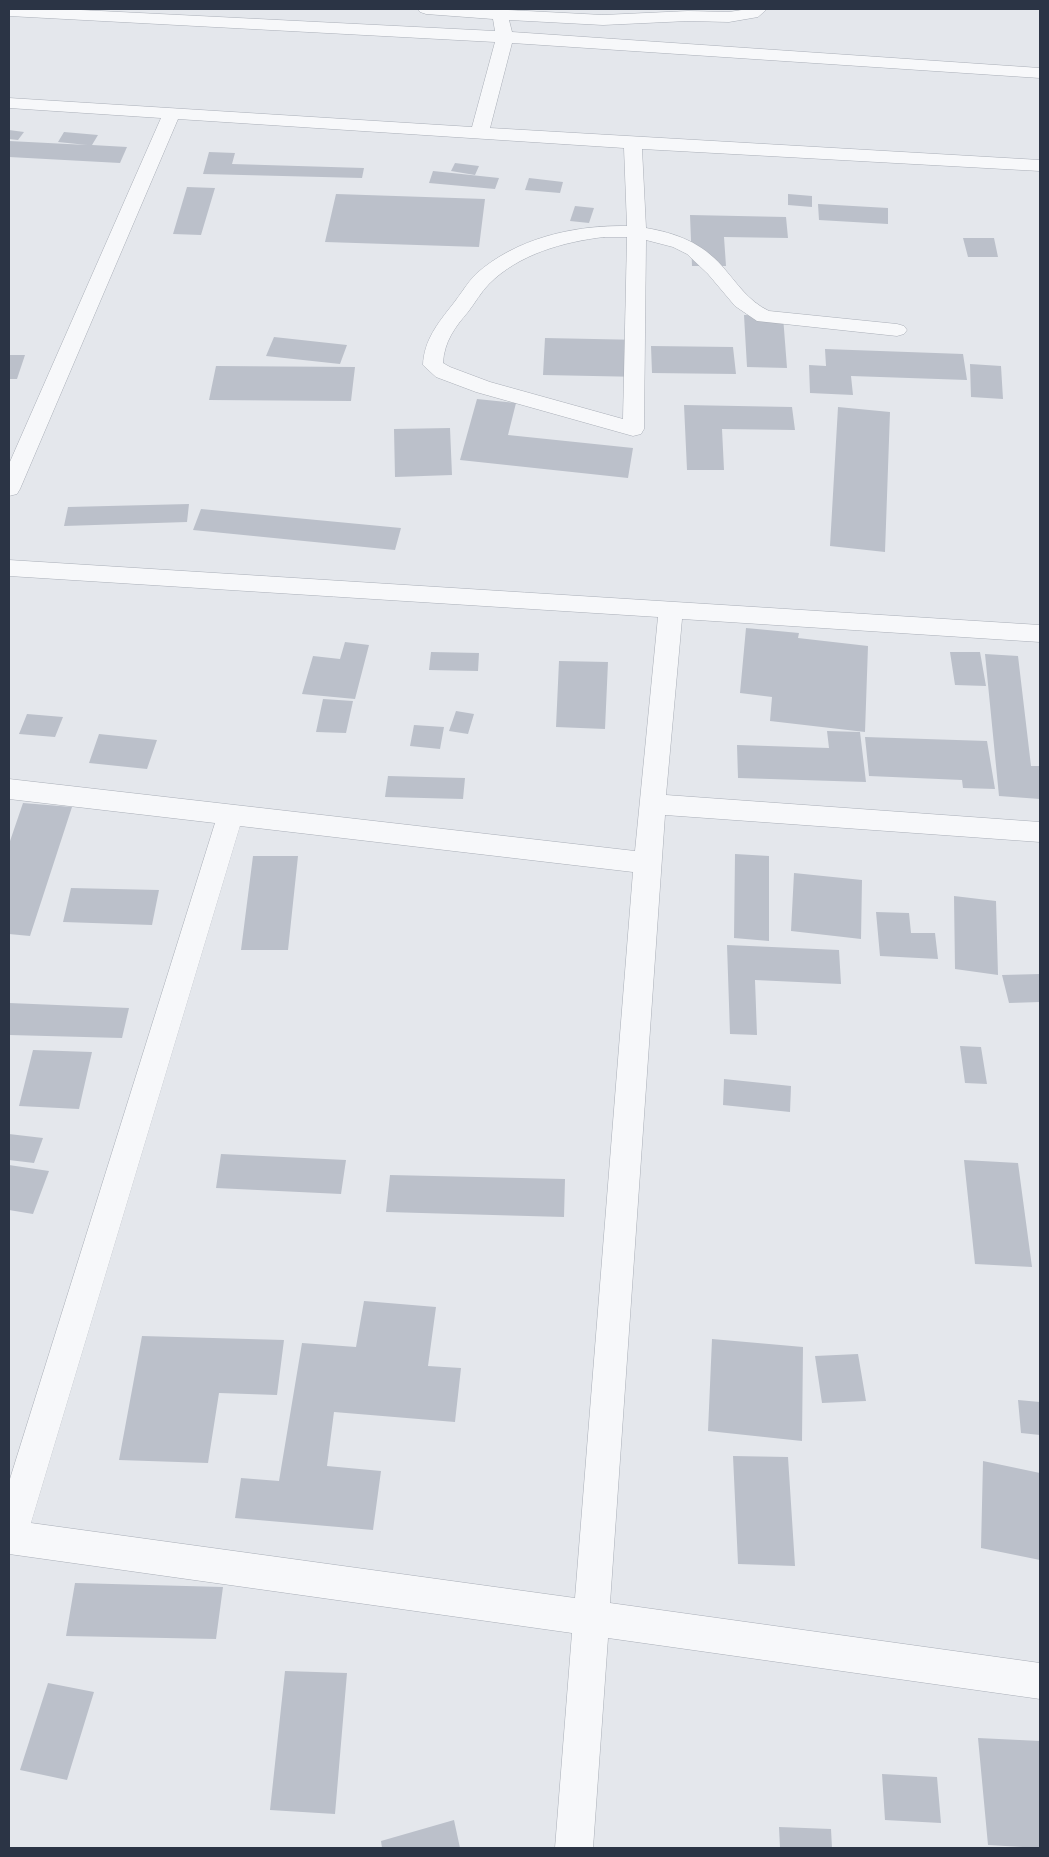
<!DOCTYPE html>
<style>
body{margin:0}
#map{position:relative;width:1049px;height:1857px;overflow:hidden;background:#e4e7ec;font-family:"Titillium Web",sans-serif}
canvas{display:block}
.frame{position:absolute;inset:0;border:10px solid #2b3445;pointer-events:none}
</style>
<div id="map">
<canvas width="1049" height="1857"></canvas>
<div class="frame"></div>
</div>
<script>
const ctx = document.querySelector('canvas').getContext('2d');
ctx.lineJoin = 'round';
function fillPath(path, color) { ctx.fillStyle = color; ctx.fill(path, 'evenodd'); }
function trace(path, color, width, dash) { ctx.strokeStyle = color; ctx.lineWidth = width; ctx.lineCap = dash ? 'butt' : 'round'; ctx.setLineDash(dash || []); ctx.stroke(path); }
const building = new Path2D(`
 M9,130L24,132L18,140L9,139Z
 M64,132L98,135L92,145L127,147L120,163L9,157V141L87,145L58,142Z
 M209,152L235,153L232,164L364,168L362,178L203,174Z
 M455,163L479,166L475,175L451,171Z
 M433,171L499,178L495,189L429,183Z
 M529,178L563,182L560,193L525,190Z
 M187,187L215,188L201,235L173,234Z
 M336,194L485,199L479,247L325,242Z
 M788,194L812,196V207L788,205Z
 M818,204L888,208V224L819,220Z
 M575,206L594,208L589,223L570,221Z
 M690,215L786,217L788,238L724,237L726,266H692Z
 M963,238H994L998,257H968Z
 M744,315L783,316L787,368L747,367Z
 M274,337L347,345L340,364L266,356Z
 M545,338L643,340V377L543,375Z
 M651,346L733,347L736,374L652,373Z
 M825,349L963,354L967,380L851,376L853,395L810,393L809,365L826,366Z
 M9,355H25L17,379H9Z
 M970,364L1001,366L1003,399L971,397Z
 M216,366L355,367L351,401L209,400Z
 M477,399L516,403L508,435L633,448L628,478L460,460Z
 M684,405L792,407L795,430L722,429L724,470H687Z
 M838,407L890,412L885,552L830,546Z
 M450,428L452,475L395,477L394,429Z
 M189,504L187,522L64,526L68,507Z
 M201,509L401,528L395,550L193,530Z
 M746,628L799,633L798,638L868,646L865,732L770,721L772,697L740,693Z
 M345,642L369,645L355,699L302,694L313,656L340,659Z
 M431,652L479,653L478,671L429,670Z
 M950,652H980L986,686L955,685Z
 M985,654L1018,656L1031,766H1040V799L999,796Z
 M559,661L608,662L605,729L556,727Z
 M323,699L353,701L346,733L316,732Z
 M456,711L474,714L468,734L449,731Z
 M27,714L63,717L55,737L19,734Z
 M414,725L444,727L440,749L410,746Z
 M827,731L860,732L866,782L738,778L737,745L829,748Z
 M99,734L157,740L147,769L89,763Z
 M865,737L987,741L995,789L963,788L962,780L869,776Z
 M388,776L465,778L463,799L385,797Z
 M23,803L72,807L30,936L9,934V844Z
 M735,854L769,856V941L734,938Z
 M253,856H298L288,950H241Z
 M794,873L862,880L861,939L791,931Z
 M71,888L159,890L152,925L63,922Z
 M954,896L996,901L998,975L955,969Z
 M876,912L909,913L911,933H935L938,959L880,956Z
 M727,945L839,950L841,984L755,980L757,1035L730,1034Z
 M1040,974V1002L1009,1003L1002,975Z
 M9,1003L129,1008L122,1038L9,1035Z
 M960,1046L981,1047L987,1084L965,1083Z
 M33,1050L92,1052L79,1109L19,1106Z
 M724,1079L791,1086L790,1112L723,1105Z
 M9,1134L43,1138L34,1163L9,1160Z
 M221,1154L346,1160L341,1194L216,1188Z
 M964,1160L1018,1163L1032,1267L975,1264Z
 M9,1165L49,1171L33,1214L9,1210Z
 M390,1175L565,1179L564,1217L386,1212Z
 M364,1301L436,1307L428,1366L461,1368L455,1422L334,1412L327,1466L381,1471L373,1530L235,1518L241,1478L279,1481L302,1343L356,1347Z
 M142,1336L284,1340L277,1395L219,1393L208,1463L119,1460Z
 M712,1339L803,1347L802,1441L708,1431Z
 M858,1354L866,1401L822,1403L815,1356Z
 M1018,1400L1040,1402V1435L1021,1433Z
 M733,1456L788,1457L795,1566L738,1564Z
 M983,1461L1040,1473V1560L981,1548Z
 M75,1583L223,1587L216,1639L66,1636Z
 M285,1671L347,1673L335,1814L270,1810Z
 M48,1683L94,1692L67,1780L20,1770Z
 M978,1738L1040,1741V1848L988,1845Z
 M882,1774L937,1777L941,1823L885,1820Z
 M454,1820L460,1848H382L381,1841Z
 M779,1827L831,1829L832,1848H780Z`);
const minor = new Path2D(`
 M9,9H61L495,31L493,19L426,14L420,12L418,9H489L603,15L688,11L729,12L748,9H767L758,17L729,22L688,21L603,25L509,20L512,32L1040,68V78L512,43L490,128L1040,160V171L642,149L646,228C676,233 702,243 722,266C737,283 748,301 769,311L897,324L904,326L907,330L904,334L897,336L757,321L735,306L708,274L687,254L673,247L646,240L644,429L641,434L633,436L476,392L436,377L423,365C424,340 438,323 453,304C461,294 467,283 476,274C516,238 575,225 627,226L624,148L178,119L20,489L17,494L9,496V464L161,118L9,108V98L472,127L495,42L9,16ZM604,237H627L623,419L490,382L450,367L443,363C444,342 455,327 468,312C475,303 481,292 489,284C519,254 563,242 604,237Z
 M9,560L1040,625V642L682,619L666,795L1040,822V842L665,815L610,1603L1040,1663V1699L608,1638L593,1848H555L572,1633L9,1554V1482L215,823L9,799V779L635,851L658,617L9,576ZM240,826L633,872L575,1598L31,1523Z`);
fillPath(building, '#bbc0ca');
trace(minor, '#a9aeb7', 1);
fillPath(minor, '#f7f8fa');
</script>
